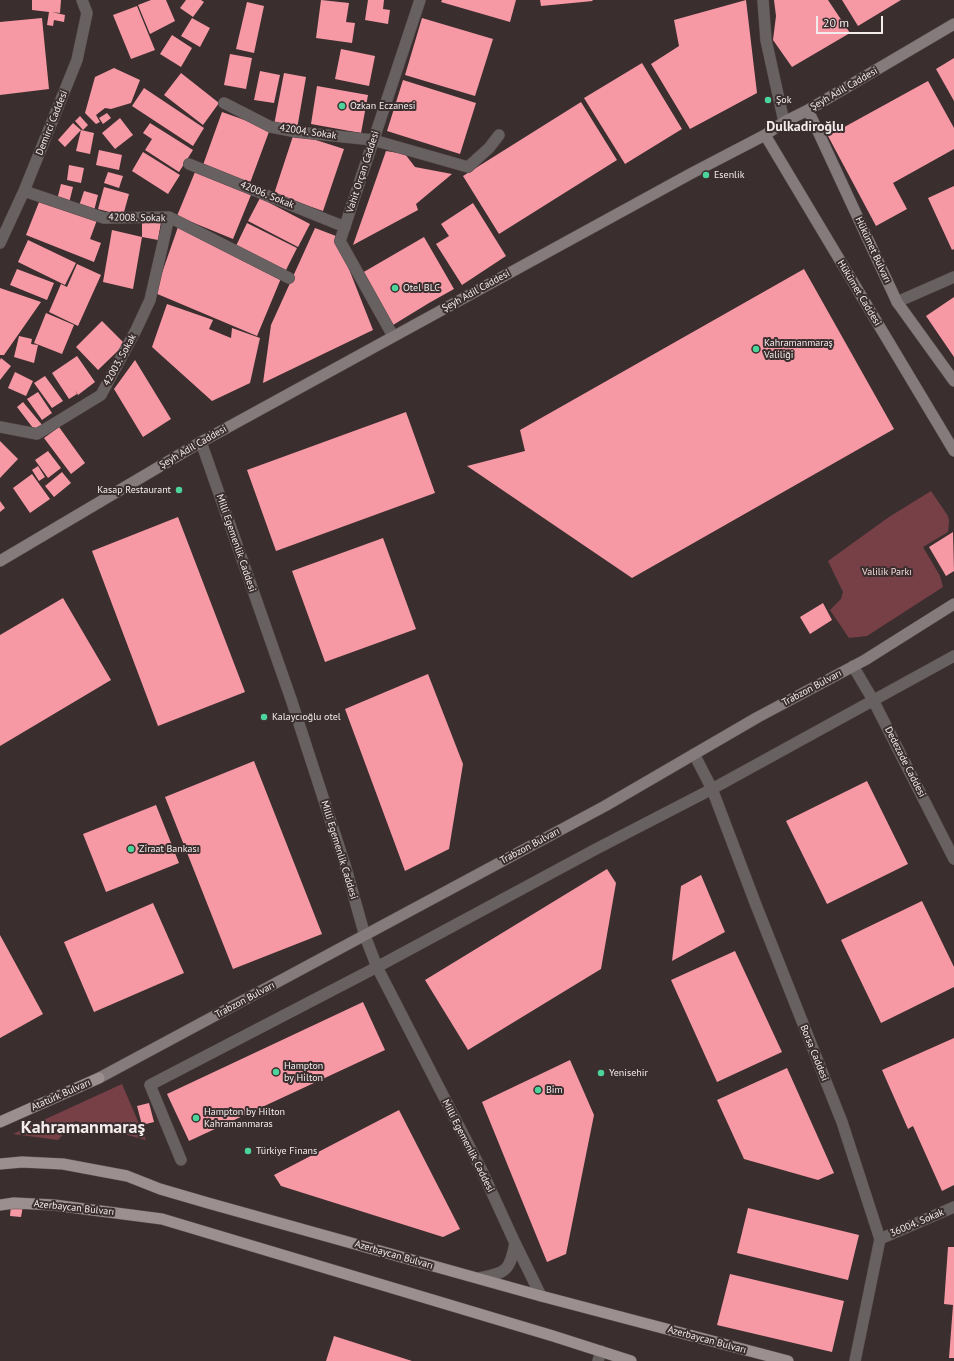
<!DOCTYPE html>
<meta charset="utf-8">
<style>
body{margin:0}
#map{position:relative;width:954px;height:1361px;overflow:hidden;background:#3b2e2f;font-family:"PT Sans",sans-serif}
canvas{display:block}
.scale{position:absolute;left:816px;top:16px;width:67px;height:18px;box-sizing:border-box;border:2px solid #f4ecec;border-top:0;padding-left:5px;font-size:12px;line-height:14px;white-space:nowrap;color:#f4ecec;-webkit-text-stroke:3px #3b2e2f;paint-order:stroke}
</style>
<div id="map">
<canvas width="954" height="1361"></canvas>
<div class="scale">20 m</div>
</div>
<script>
const ctx = document.querySelector('canvas').getContext('2d');
ctx.lineJoin = 'round';
function fillPath(path, color) { ctx.fillStyle = color; ctx.fill(path, 'evenodd'); }
function trace(path, color, width, dash) { ctx.strokeStyle = color; ctx.lineWidth = width; ctx.lineCap = dash ? 'butt' : 'round'; ctx.setLineDash(dash || []); ctx.stroke(path); }
function label(font, color, halo, rows, align = 'center') {
  ctx.font = font + ' "PT Sans",sans-serif'; ctx.lineWidth = 4; ctx.setLineDash([]); ctx.textBaseline = 'middle'; ctx.strokeStyle = halo; ctx.fillStyle = color; for (const [text, x, y, turn = 0] of rows) {
    ctx.save(); ctx.translate(x, y); ctx.rotate((+turn || 0) * Math.PI / 180); ctx.textAlign = isNaN(turn) ? turn : align; if (halo) ctx.strokeText(text, 0, 0); ctx.fillText(text, 0, 0); ctx.restore();
  }
}
const green = new Path2D(`
 M931,491L948,516L949,521L948,532L923,547L940,576L943,587L867,636L849,638L830,610L841,599L843,592L828,561L889,517Z
 M122,1084L146,1140L75,1121L58,1140L13,1134Z`);
const building = new Path2D(`
 M32,0H61L60,13L52,12L65,15L64,22L54,20L53,26L47,25L49,12L32,10Z
 M151,0H166L175,21L150,34L138,5Z
 M186,0H201L204,2L193,17L180,8Z
 M321,0L349,3L346,22L355,23L352,43L316,38Z
 M368,0H384L383,9L390,10L388,24L365,20Z
 M442,0H516L510,22L441,2Z
 M540,0H592L593,1L541,6Z
 M746,0L757,93L690,129L651,64L679,46L674,20Z
 M774,0H828L850,33L792,67L773,40L776,16Z
 M842,0H901L858,26Z
 M247,2L264,6L254,53L236,49Z
 M137,6L155,50L131,59L113,15Z
 M42,18L49,89L0,95V22Z
 M192,18L210,28L200,47L181,36Z
 M422,18L493,39L475,96L405,75Z
 M172,35L192,48L181,67L160,54Z
 M341,49L375,56L369,86L335,79Z
 M230,54L252,58L246,89L224,85Z
 M954,58V101L936,69Z
 M642,63L682,129L625,164L584,98Z
 M114,68L140,80L131,103L111,109L105,108L96,115L100,122L96,124L85,113L95,77Z
 M260,71L280,75L274,103L254,100Z
 M181,73L219,103L203,125L164,95Z
 M284,73L306,77L297,129L274,125Z
 M403,80L476,103L460,154L387,131Z
 M928,81L954,128V149L893,183L907,209L876,226L828,136Z
 M317,86L368,95L361,133L311,124Z
 M144,88L204,128L193,146L132,106Z
 M581,102L617,160L499,234L463,176Z
 M222,112L270,129L250,183L203,165Z
 M107,113L111,118L103,124L99,118Z
 M80,116L88,125L83,130L75,121Z
 M120,118L133,135L115,149L102,133Z
 M73,123L81,130L65,147L58,140Z
 M150,123L193,150L179,172L145,150L152,139L143,133Z
 M81,130L94,133L90,154L76,151Z
 M294,133L344,149L323,211L274,194Z
 M99,150L122,155L119,170L96,165Z
 M386,151L405,154L415,167L452,174L416,204L418,210L353,245Z
 M143,152L180,175L168,194L132,171Z
 M69,165L84,168L81,183L67,180Z
 M108,172L123,176L119,188L104,183Z
 M195,172L251,195L233,239L177,216Z
 M61,184L73,187L69,203L57,200Z
 M954,186V249L952,250L928,198Z
 M104,187L129,194L124,212L113,213L98,209Z
 M84,191L98,195L94,211L79,206Z
 M41,197L97,220L90,239L101,243L94,262L26,235Z
 M260,198L310,224L298,247L248,221Z
 M473,203L506,256L462,285L436,244L449,236L441,224Z
 M142,221L161,222L158,240L142,237Z
 M247,223L297,248L285,272L236,246Z
 M178,227L282,276L257,336L155,293Z
 M315,228L336,236L373,330L263,383L271,325Z
 M112,230L142,237L133,289L103,282Z
 M424,237L454,289L429,303L393,325L362,273Z
 M28,240L76,263L65,285L18,262Z
 M77,264L101,275L78,326L49,312L61,284L67,287Z
 M17,269L54,283L47,300L10,285Z
 M804,269L894,429L632,578L467,466L525,451L520,430Z
 M0,288L41,302L4,355H0Z
 M954,297V357L926,316Z
 M167,304L213,320L209,329L231,338L232,328L260,338L250,383L212,401L152,347Z
 M46,313L74,325L62,354L34,343Z
 M102,321L125,344L98,370L76,347Z
 M19,336L32,339L31,344L38,345L34,363L14,357Z
 M77,356L95,382L78,395L75,390L77,394L69,399L52,373Z
 M1,358L11,366L0,380V360Z
 M135,360L171,419L143,437L114,389Z
 M15,372L33,381L26,396L8,388Z
 M45,376L63,401L52,408L34,383Z
 M38,392L52,413L42,420L27,399Z
 M23,402L43,426L36,432L17,407Z
 M406,412L435,493L276,551L247,470Z
 M59,427L85,463L71,474L44,438Z
 M0,441L18,459L0,478Z
 M48,451L61,468L48,478L35,460Z
 M38,466L45,477L39,481L32,470Z
 M62,472L71,483L54,497L45,486Z
 M32,474L50,499L30,513L13,488Z
 M0,501L5,508L0,512Z
 M178,517L245,692L158,726L92,551Z
 M953,532L954,571L946,576L929,547Z
 M383,538L416,629L325,662L292,571Z
 M63,598L111,680L0,746V635Z
 M823,603L832,620L810,634L800,617Z
 M428,674L463,764L449,849L405,871L345,709Z
 M254,761L322,934L233,969L165,797Z
 M867,781L908,864L827,904L786,821Z
 M156,805L179,863L106,892L83,834Z
 M607,869L616,883L601,969L468,1050L425,980Z
 M701,875L725,932L672,961L681,886Z
 M922,901L954,967V987L881,1023L841,940Z
 M153,903L184,973L94,1012L64,942Z
 M0,935L43,1014L0,1038Z
 M735,951L782,1052L717,1082L671,980Z
 M363,1002L385,1050L189,1141L167,1094Z
 M954,1038V1185L942,1191L913,1126L908,1129L882,1070Z
 M570,1060L594,1115L566,1254L547,1262L482,1102Z
 M787,1068L834,1173L818,1180L744,1159L717,1100Z
 M149,1103L154,1122L142,1125L137,1106Z
 M399,1110L460,1229L443,1237L281,1186L274,1175Z
 M11,1205L23,1206L21,1217L10,1216Z
 M748,1208L859,1235L848,1280L737,1253Z
 M948,1247H954V1358H949L953,1305L944,1304Z
 M730,1274L844,1301L832,1352L717,1325Z
 M334,1336L412,1361H326Z`);
const pedestrian = new Path2D(`
 M181,1160L150,1085L377,967L596,849L712,789L954,656`);
const minor = new Path2D(`
 M763,0L766,40L784,122
 M224,103L271,127L297,132L373,140L468,167L489,148L499,135
 M189,164L345,227
 M24,191L104,218L169,217L289,278
 M0,243L24,191L77,60L87,13L82,0
 M897,302L954,277
 M393,336L340,241L420,0
 M0,427L37,434L101,395L136,330L150,300L169,217
 M201,442L291,699L345,865L365,936L377,967L482,1171L515,1243L541,1296
 M853,666L873,700L954,859
 M694,754L712,789L756,905L842,1122L880,1239L855,1361
 M880,1239L954,1207
 M479,1278C506,1273 510,1271 515,1243
 M598,1361L601,1351`);
const secondary = new Path2D(`
 M808,110L897,302L954,381
 M765,135L954,451
 M0,561L201,442L692,173L765,135L784,122L808,110L954,24
 M99,1078L605,806L758,717L865,660L954,604`);
const primary = new Path2D(`
 M0,1122L99,1078
 M0,1164L22,1162L63,1164L127,1176L160,1189L208,1203L541,1296L788,1361
 M0,1205L14,1203L54,1205L162,1219L553,1336L631,1361`);
const markers = [
 [768,100,4,"#4cd49b"],
 [342,106,4,"#4cd49b"],
 [706,175,4,"#4cd49b"],
 [395,288,4,"#4cd49b"],
 [756,349,4,"#4cd49b"],
 [179,490,4,"#4cd49b"],
 [264,717,4,"#4cd49b"],
 [131,849,4,"#4cd49b"],
 [276,1072,4,"#4cd49b"],
 [601,1073,4,"#4cd49b"],
 [538,1090,4,"#4cd49b"],
 [196,1118,4,"#4cd49b"],
 [248,1151,4,"#4cd49b"]
];
const streetNames = [
 ["Şeyh Adil Caddesi",844,89,-30],
 ["Demirci Caddesi",52,123,-68],
 ["42004. Sokak",308,132,8],
 ["Vahit Orçan Caddesi",363,172,-72],
 ["42006. Sokak",267,195,22],
 ["42008. Sokak",137,218,1],
 ["Hükümet Bulvarı",873,250,65],
 ["Şeyh Adil Caddesi",476,291,-29],
 ["Hükümet Caddesi",859,293,59],
 ["42003. Sokak",120,360,-61],
 ["Şeyh Adil Caddesi",193,447,-30],
 ["Milli Egemenlik Caddesi",236,543,71],
 ["Trabzon Bulvarı",812,688,-28],
 ["Dedezade Caddesi",905,762,63],
 ["Trabzon Bulvarı",530,846,-28],
 ["Milli Egemenlik Caddesi",339,850,73],
 ["Trabzon Bulvarı",245,1000,-28],
 ["Borsa Caddesi",814,1053,68],
 ["Atatürk Bulvarı",61,1095,-24],
 ["Milli Egemenlik Caddesi",468,1146,63],
 ["Azerbaycan Bulvarı",74,1208,6],
 ["36004. Sokak",917,1223,-23],
 ["Azerbaycan Bulvarı",394,1255,16],
 ["Azerbaycan Bulvarı",707,1340,15]
];
const poiNames = [
 ["Şok",776,100],
 ["Ozkan Eczanesi",350,106],
 ["Esenlik",714,175],
 ["Otel BLC",403,288],
 ["Kahramanmaraş",764,343],
 ["Valiliği",764,355],
 ["Kasap Restaurant",171,490,"right"],
 ["Kalaycıoğlu otel",272,717],
 ["Ziraat Bankası",139,849],
 ["Hampton",284,1066],
 ["by Hilton",284,1078],
 ["Yenisehir",609,1073],
 ["Bim",546,1090],
 ["Hampton by Hilton",204,1112],
 ["Kahramanmaras",204,1124],
 ["Türkiye Finans",256,1151]
];
const parkNames = [
 ["Valilik Parkı",887,572]
];
const districtNames = [
 ["Dulkadiroğlu",805,127]
];
const townNames = [
 ["Kahramanmaraş",83,1128]
];
fillPath(green, '#774047');
fillPath(building, '#f699a4');
trace(pedestrian, '#594c4d', 12);
trace(minor, '#594c4d', 12);
trace(secondary, '#594c4d', 12);
trace(primary, '#594c4d', 12);
trace(pedestrian, '#686162', 11);
trace(minor, '#686162', 11);
trace(secondary, '#857b7c', 11);
trace(primary, '#9c8f90', 11);
for (const [x, y, r, color] of markers) { const dot = new Path2D(); dot.arc(x, y, r, 0, 2 * Math.PI); ctx.fillStyle = color; ctx.fill(dot); trace(dot, '#3b2e2f', 1.5); }
label('10px', '#f4ecec', '#3b2e2f', streetNames);
label('10px', '#f4ecec', '#3b2e2f', poiNames, 'left');
label('10px', '#f6dcde', '#3b2e2f', parkNames);
label('bold 14px', '#f4ecec', '#3b2e2f', districtNames);
label('bold 18px', '#f4ecec', '#3b2e2f', townNames);
</script>
